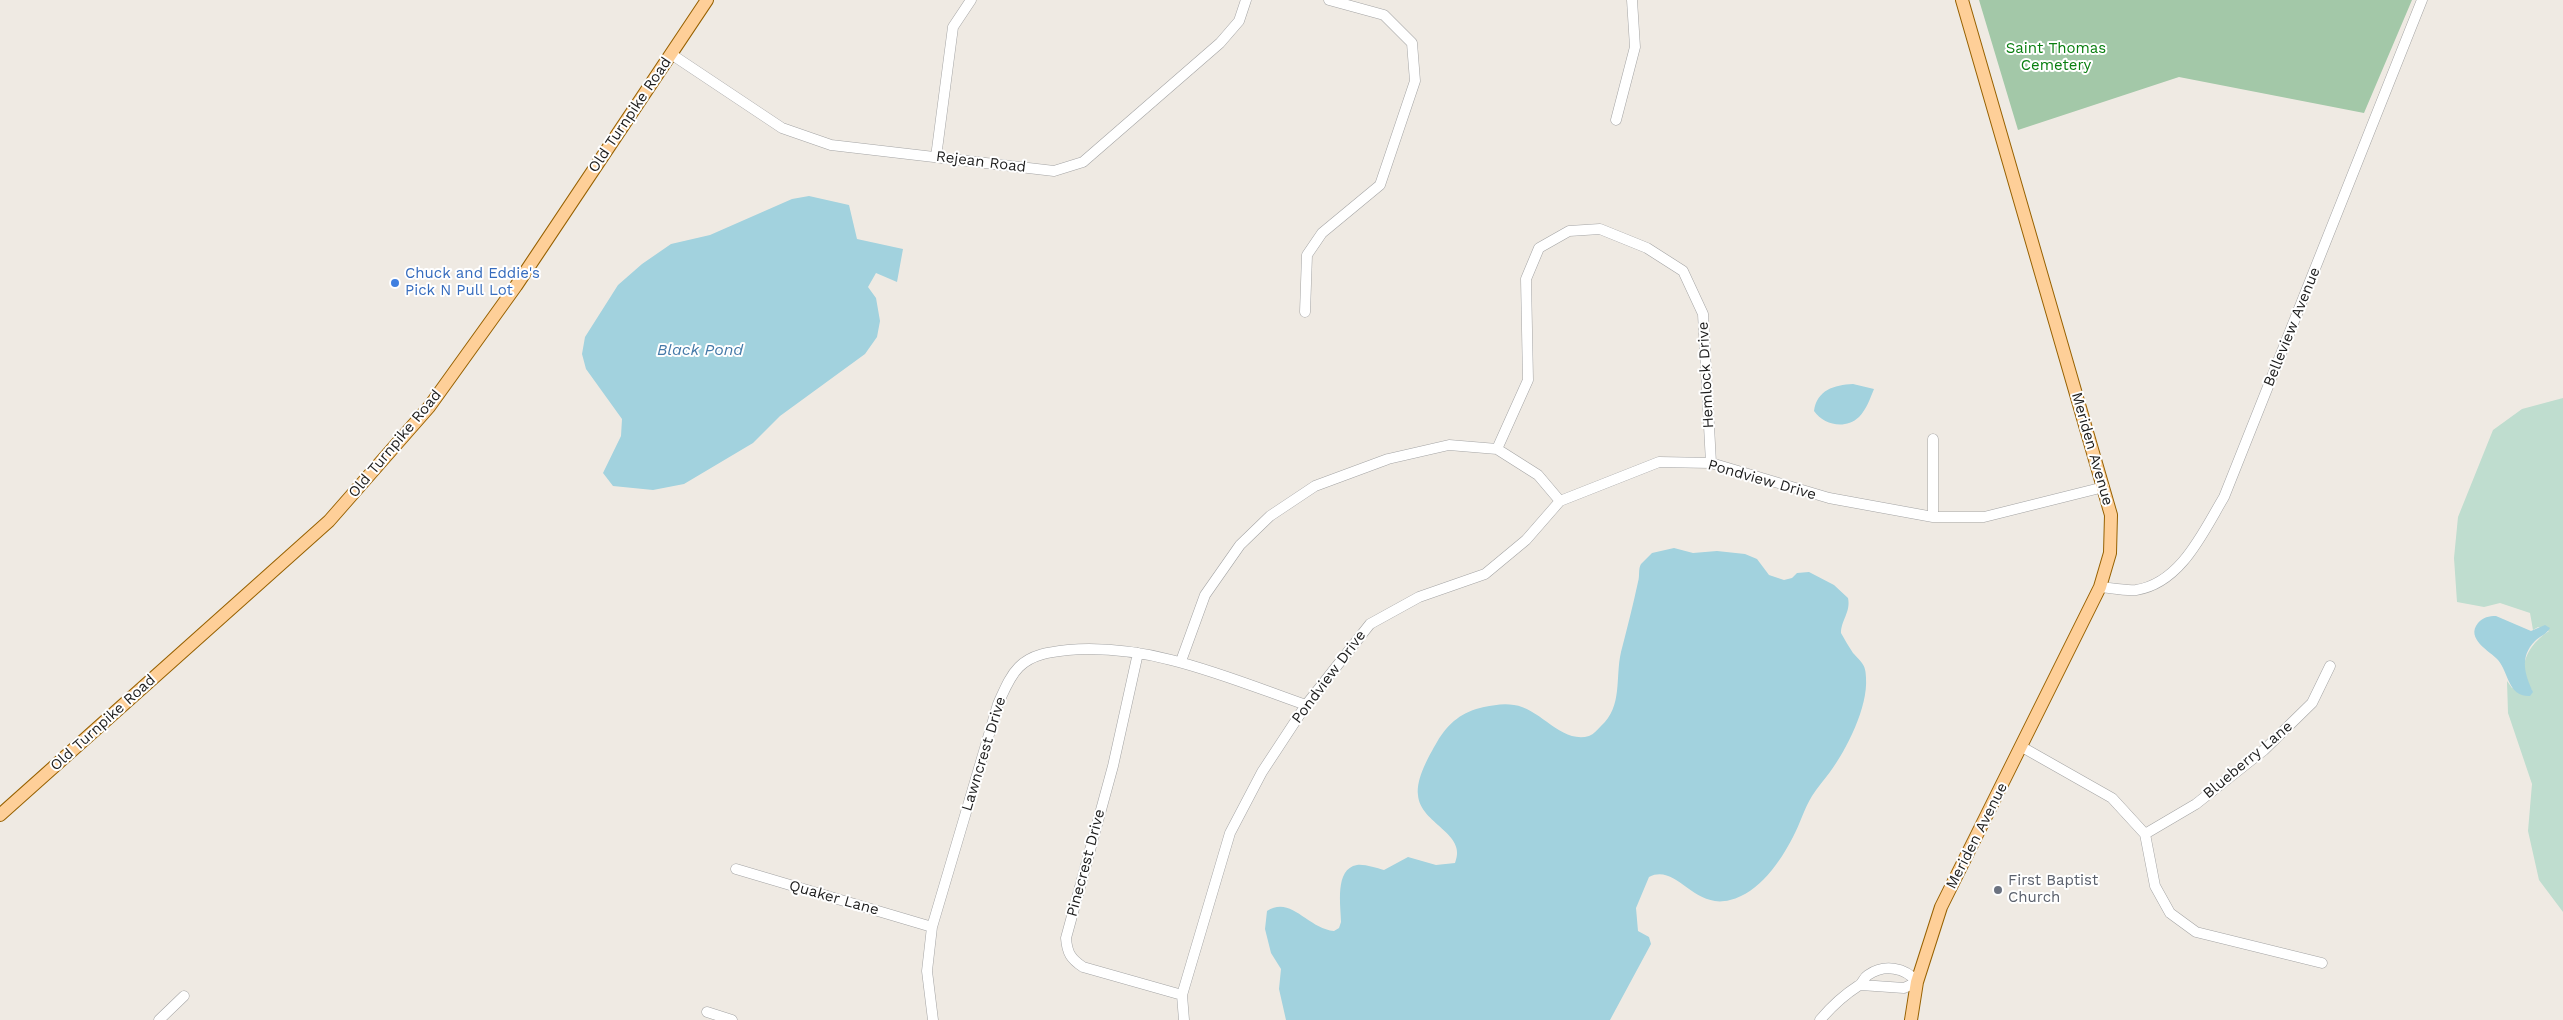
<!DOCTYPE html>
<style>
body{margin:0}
canvas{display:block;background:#efeae3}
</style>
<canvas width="2563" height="1020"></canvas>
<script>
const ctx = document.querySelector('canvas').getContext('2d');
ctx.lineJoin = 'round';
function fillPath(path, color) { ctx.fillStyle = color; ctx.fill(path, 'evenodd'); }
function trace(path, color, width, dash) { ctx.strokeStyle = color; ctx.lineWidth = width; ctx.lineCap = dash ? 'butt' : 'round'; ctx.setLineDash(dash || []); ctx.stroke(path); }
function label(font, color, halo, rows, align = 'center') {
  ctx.font = font + ' "Work Sans",sans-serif'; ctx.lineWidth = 4; ctx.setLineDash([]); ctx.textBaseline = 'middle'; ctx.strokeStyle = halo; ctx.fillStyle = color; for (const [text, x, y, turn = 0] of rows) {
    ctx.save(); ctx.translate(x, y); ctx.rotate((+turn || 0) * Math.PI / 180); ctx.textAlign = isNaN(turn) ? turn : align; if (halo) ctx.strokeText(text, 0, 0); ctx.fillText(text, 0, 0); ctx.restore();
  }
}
const wetland = new Path2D(`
 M2563,398V912L2539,880L2528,831L2532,784L2508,713L2507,681L2512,688L2532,690C2514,668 2529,644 2549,631L2538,627L2533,630L2530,613L2500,603L2484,607L2457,602L2454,558L2458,517L2493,430L2522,409Z`);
const cemetery = new Path2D(`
 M1979,0H2412L2364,113L2179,77L2018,130Z`);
const water = new Path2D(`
 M809,196L849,205L857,239L903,249L897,282L876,273L868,287L876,298L880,321L877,337L865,354L780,416L753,443L684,484L653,490L613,486L603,473L621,436L622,419L586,369L582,354L585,337L618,285L642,264L671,244L710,235L792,199Z
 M1853,384L1874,389C1870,399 1866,410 1859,417C1845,430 1824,425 1814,411C1817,390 1834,385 1853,384Z
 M1674,548L1693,553L1717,551L1745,554L1757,559L1769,575L1784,580L1792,578L1797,573L1809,572L1834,585L1848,598C1851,612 1841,620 1841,633C1845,640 1849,647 1853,653C1861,662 1866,664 1866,678C1868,707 1847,749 1830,772C1824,780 1817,788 1812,796C1804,809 1800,824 1793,837C1780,862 1759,893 1730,900C1693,910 1677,863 1649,877L1636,908L1638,931L1649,937L1651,944L1610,1020H1286L1279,989L1281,969L1271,953L1265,929L1267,911C1291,895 1307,928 1334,931L1339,928L1341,922C1341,906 1334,869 1357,865C1365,864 1376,868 1384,870L1408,857L1436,865L1455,863C1468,833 1420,824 1418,795C1416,778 1429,756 1437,742C1449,722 1462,712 1484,707C1494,705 1504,703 1514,705C1540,708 1561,744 1589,736C1594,734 1597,730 1601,726C1623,706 1615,678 1621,652C1627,629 1633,605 1638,582C1640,576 1638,569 1641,564L1652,553Z
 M2496,616L2531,631L2545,625L2550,628C2547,634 2540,636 2535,641C2519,657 2525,675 2533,692L2530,696C2508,697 2509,673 2498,660C2490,651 2465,639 2478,623C2483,617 2489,616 2496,616Z`);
const minor = new Path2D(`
 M671,54L782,128L831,145L1054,171L1083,162L1220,43L1239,21L1246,0
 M1616,120L1635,47L1632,0
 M936,157L953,27L971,0
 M1305,312L1307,255L1322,233L1380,185L1415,81L1412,43L1384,15L1329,0
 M1497,449L1528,380L1526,279L1539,248L1569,231L1600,229L1647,248L1683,271L1703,314L1711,463
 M1933,517V439
 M2100,587C2111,588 2125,591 2136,590C2181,583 2203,532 2224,497L2422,0
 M1138,653L1113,766L1066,938C1067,953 1071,959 1083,967L1182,995
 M1181,661L1205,595L1240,545L1270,516L1315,486L1388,459L1449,445L1497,449L1538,475L1560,501
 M2022,747L2112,798L2145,834L2155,886L2170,913L2196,932L2322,963
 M2145,834L2196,804L2264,750L2312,703L2330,666
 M736,869L932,927
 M707,1012L732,1020
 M159,1020L184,996
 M933,1020L927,971L932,927L998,704C1004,691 1009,677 1019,667C1032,654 1050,652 1068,650C1151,643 1229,678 1306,705
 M1184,1020L1182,995L1230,833L1262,772L1306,705L1370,624L1419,597L1485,574L1526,540L1560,501L1659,462L1711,463L1829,498L1933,517H1984L2104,487
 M1820,1020C1831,1007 1844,995 1858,986C1863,984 1863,978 1868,975C1884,964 1905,967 1917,982L1904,988L1861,985`);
const major = new Path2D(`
 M0,815L329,521L429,407L516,286L707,0
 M1911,1020L1917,982L1941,907L2100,587L2110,553L2111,515L1962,0`);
const markers = [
 [395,283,5,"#3f7fe0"],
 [1998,890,5,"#6b7280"]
];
const parkNames = [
 ["Saint Thomas",2056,49],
 ["Cemetery",2056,66]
];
const streetNames = [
 ["Old Turnpike Road",630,115,-56],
 ["Rejean Road",981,162,7],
 ["Belleview Avenue",2292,327,-68],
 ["Hemlock Drive",1706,375,-93],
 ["Old Turnpike Road",395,444,-50],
 ["Meriden Avenue",2092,449,74],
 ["Pondview Drive",1762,480,16],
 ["Pondview Drive",1329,677,-53],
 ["Old Turnpike Road",103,723,-42],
 ["Lawncrest Drive",984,754,-73],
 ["Blueberry Lane",2248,760,-40],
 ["Meriden Avenue",1977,836,-63],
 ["Pinecrest Drive",1086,863,-75],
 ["Quaker Lane",834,898,16]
];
const shopNames = [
 ["Chuck and Eddie's",405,274],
 ["Pick N Pull Lot",405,291]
];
const worshipNames = [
 ["First Baptist",2008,881],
 ["Church",2008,898]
];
const waterNames = [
 ["Black Pond",700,350]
];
fillPath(wetland, '#bfddcf');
fillPath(cemetery, '#a3c8a8');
fillPath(water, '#a2d2de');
trace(minor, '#a4a4a4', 11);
trace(major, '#976100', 14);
trace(minor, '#fff', 10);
trace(major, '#fecf98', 12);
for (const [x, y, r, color] of markers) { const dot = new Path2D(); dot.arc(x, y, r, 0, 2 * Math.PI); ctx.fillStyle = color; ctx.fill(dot); trace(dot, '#fff', 2); }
label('15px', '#087e0f', '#fff', parkNames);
label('15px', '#1d1d1d', '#fff', streetNames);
label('15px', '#366cbe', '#fff', shopNames, 'left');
label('15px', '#5b616d', '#fff', worshipNames, 'left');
label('italic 16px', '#4479a8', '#fff', waterNames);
</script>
